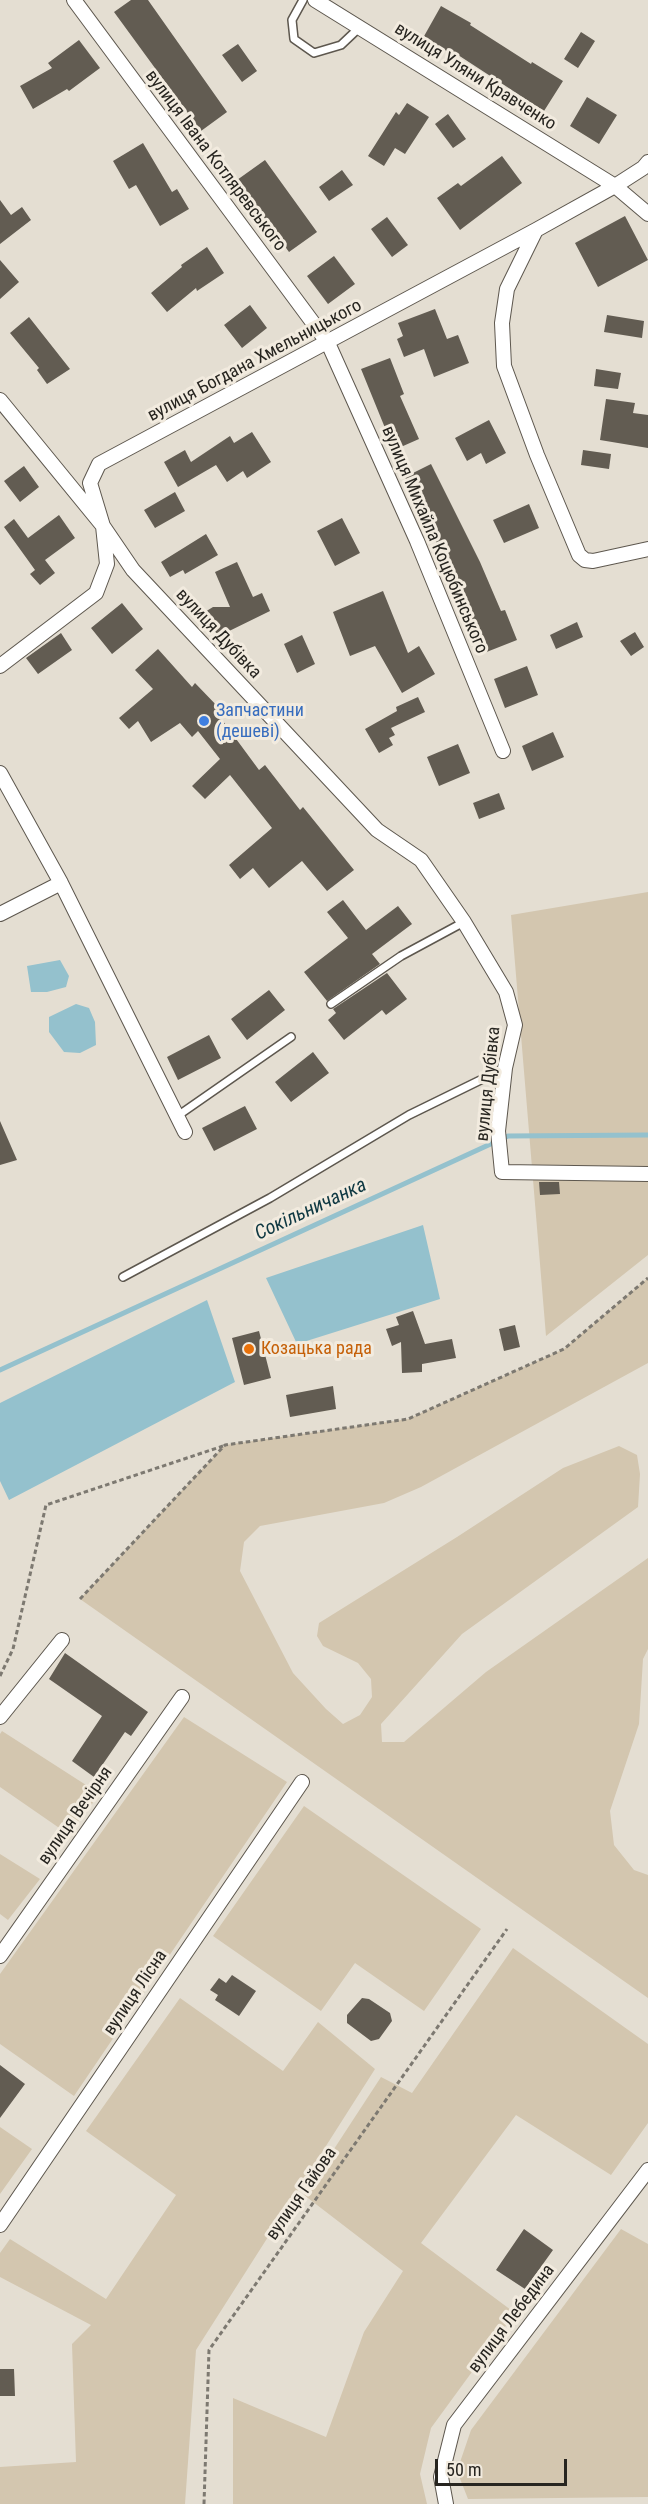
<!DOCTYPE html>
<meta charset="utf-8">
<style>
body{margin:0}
#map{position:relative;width:648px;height:2504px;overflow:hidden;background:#e4ded2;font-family:"Roboto Condensed",sans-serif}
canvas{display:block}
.scale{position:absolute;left:435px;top:2459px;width:132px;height:27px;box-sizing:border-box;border:3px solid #272520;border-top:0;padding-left:8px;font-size:18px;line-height:21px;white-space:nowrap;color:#272520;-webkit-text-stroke:4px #f2ebdf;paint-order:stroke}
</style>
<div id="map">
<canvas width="648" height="2504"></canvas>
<div class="scale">50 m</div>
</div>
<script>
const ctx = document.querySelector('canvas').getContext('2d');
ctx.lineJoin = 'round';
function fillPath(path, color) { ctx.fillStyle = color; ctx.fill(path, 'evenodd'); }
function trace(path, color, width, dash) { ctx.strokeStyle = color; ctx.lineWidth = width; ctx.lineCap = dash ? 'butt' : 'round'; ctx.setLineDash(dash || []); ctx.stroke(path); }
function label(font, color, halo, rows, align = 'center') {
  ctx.font = font + ' "Roboto Condensed",sans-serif'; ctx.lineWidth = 6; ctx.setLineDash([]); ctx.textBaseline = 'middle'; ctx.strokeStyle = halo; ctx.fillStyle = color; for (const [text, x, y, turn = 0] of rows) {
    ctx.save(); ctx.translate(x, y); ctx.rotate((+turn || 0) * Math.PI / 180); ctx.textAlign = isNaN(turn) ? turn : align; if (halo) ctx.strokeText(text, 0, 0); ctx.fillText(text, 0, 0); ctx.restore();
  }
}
const green = new Path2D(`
 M648,892V1255L546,1336L511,915Z
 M648,1278V1363L421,1487L384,1503L260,1526L244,1542L240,1571L293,1673L326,1709L343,1724L360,1715L372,1697L371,1679L358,1663L323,1646L317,1636L319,1623L457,1537L563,1468L619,1446L637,1455L640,1474L638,1507L462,1634L381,1724L382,1742H404L486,1672L648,1558V1649L643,1659L639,1724L610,1811L614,1845L634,1870L648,1875V1998L80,1599L225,1445L408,1419L564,1349Z
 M184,1717L287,1782L74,2096L0,2044V1974Z
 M2,1731L100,1794L68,1834L0,1787V1734Z
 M304,1806L481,1929L424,2011L355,1963L321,2011L213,1936Z
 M0,1854L40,1879L8,1920L0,1914Z
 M513,1948L648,2044V2123L611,2175L516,2115L421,2243L515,2313L431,2428L420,2474L427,2504H233V2398L326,2437L364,2332L403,2271L304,2195L381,2077L412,2093Z
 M180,1998L283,2071L318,2022L375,2069L196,2350L185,2504H0V2467L76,2462L72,2344L91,2325L0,2277V2253L10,2239L106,2299L176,2195L86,2131Z
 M0,2127L32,2149L0,2194Z
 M621,2229L648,2244V2497L468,2499L457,2471L471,2430Z`);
const water = new Path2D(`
 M60,960L69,976L66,987L47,992H31L27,966Z
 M76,1004L89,1008L95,1022L96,1045L80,1053L64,1052L49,1032V1017Z
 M423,1225L440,1299L297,1344L266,1278Z
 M207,1300L235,1382L9,1500L0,1481V1403Z`);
const stream = new Path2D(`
 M0,1370L508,1136L648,1135`);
const building = new Path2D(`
 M131,0H148L227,112L201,131L114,12Z
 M441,6L471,23L470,25L531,64L532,62L563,81L544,111L455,53L454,55L423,38Z
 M581,32L595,41L578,68L564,59Z
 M79,40L100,68L69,91L67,89L33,109L20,86L52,68L48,63Z
 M238,44L257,71L242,82L222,55Z
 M587,97L617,115L599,144L570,126Z
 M407,103L429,117L405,154L395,148L384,166L368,156L396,112L399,115Z
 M448,114L466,139L453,148L435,124Z
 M143,143L172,192L177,189L189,209L160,226L136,185L129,189L113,161Z
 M502,156L522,183L460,230L437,198L458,183L461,186Z
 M265,160L317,232L289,252L237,180Z
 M342,170L353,185L329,201L319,187Z
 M0,200L11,215L22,207L31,220L0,244Z
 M625,216L648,260L598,287L575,243Z
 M387,217L408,245L392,257L371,229Z
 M207,247L224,273L197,291L196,288L167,312L151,293L182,267L181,265Z
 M334,256L355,284L328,304L307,276Z
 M0,260L19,282L0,299Z
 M250,305L267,328L242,348L224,325Z
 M435,309L447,339L458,335L469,363L434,377L424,349L404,357L397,339L403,336L398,323Z
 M607,315L644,321L642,338L604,332Z
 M29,317L70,369L47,384L37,370L39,368L10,333Z
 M390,358L404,394L400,396L419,439L394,450L361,369Z
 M596,369L621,373L618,389L594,386Z
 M606,399L635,403L633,413L648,415V448L600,440Z
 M489,420L506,453L486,464L481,453L467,461L455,438Z
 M252,432L271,462L247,478L243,471L227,482L216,465L178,487L164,462L185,450L191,462L230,436L234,443Z
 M583,450L611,454L609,469L581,465Z
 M431,464L480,562L501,611L505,610L517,640L484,653L465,605L463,606L451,574L405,477Z
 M24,466L39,487L20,502L4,481Z
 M175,492L185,511L155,528L144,510Z
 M529,504L539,528L504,543L493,520Z
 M59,515L75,538L45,560L55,573L40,585L30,574L35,570L4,527L14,519L28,538Z
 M342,518L360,553L335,566L317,531Z
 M206,534L218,555L185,574L183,570L170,577L161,562Z
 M237,562L253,597L262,593L270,611L219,636L200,615L213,607H230L215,572Z
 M383,591L408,653L419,646L435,674L402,693L375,646L350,656L333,612Z
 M122,603L143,629L112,654L91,628Z
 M577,622L583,637L556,649L550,635Z
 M635,632L644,647L631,656L620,641Z
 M61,633L72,650L38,674L26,658Z
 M302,635L315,664L297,673L284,644Z
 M158,649L192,687L195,683L221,710L217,713L259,770L265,765L300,810L303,807L354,870L327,891L302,861L269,888L253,868L240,879L229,865L272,828L230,775L205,799L192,786L220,759L198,731L192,737L180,723L151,742L138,721L129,729L119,718L153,689L135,670Z
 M527,666L538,695L505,708L494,679Z
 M418,697L425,712L391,728L395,735L389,738L393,745L379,753L365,729L397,711L396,707Z
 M553,732L564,757L532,771L522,746Z
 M458,744L470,773L439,786L427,757Z
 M499,793L505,809L479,819L473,803Z
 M343,900L366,930L398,906L412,924L372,954L380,964L327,1001L304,972L348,938L327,912Z
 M387,973L407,999L386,1015L382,1010L344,1040L328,1020L336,1013L333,1009Z
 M269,990L285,1010L247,1040L231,1019Z
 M209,1035L221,1058L178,1080L167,1057Z
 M313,1052L329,1073L291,1102L275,1082Z
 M245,1106L257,1129L214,1151L202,1128Z
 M0,1121L17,1160L0,1165Z
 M539,1182H559L560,1194L540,1195Z
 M413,1311L425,1344L452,1339L456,1358L422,1364V1372L402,1373L401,1342L392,1346L386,1329L399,1325L396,1317Z
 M515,1325L520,1347L504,1351L499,1329Z
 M259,1331L271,1378L244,1385L232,1338Z
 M333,1386L336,1409L290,1417L286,1395Z
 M65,1653L148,1712L131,1736L125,1732L94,1777L72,1761L102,1716L49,1679Z
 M232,1975L256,1991L239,2016L215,2000L218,1995L210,1990L219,1978L226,1983Z
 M362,1998L369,1999L390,2013L392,2021L379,2039L371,2041L347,2023V2015Z
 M0,2065L25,2084L0,2118Z
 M524,2229L553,2250L525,2289L496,2270Z
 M0,2369H14L15,2396H0Z`);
const path = new Path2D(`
 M80,1599L225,1445L408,1419L564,1349L648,1278
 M0,1676L13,1649L46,1505L223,1446
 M204,2504L209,2350L507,1929`);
const lane = new Path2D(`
 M303,0L292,20L294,39L314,53L341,45L360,27
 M331,1004L401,956L464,922
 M176,1117L291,1037
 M123,1277L270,1198L409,1115L505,1068`);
const street = new Path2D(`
 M74,0L328,343L417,541L503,751
 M315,0L615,186L648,214
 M536,230L507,289L502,323L504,366L537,455L579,555L585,560L593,561L648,549
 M0,400L103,526L133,570L377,830L421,860L464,922L506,992L515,1025L505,1068L498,1131L502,1172L648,1174
 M0,666L96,593L107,564L103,526L90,483L99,464L536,230L615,186L643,168L648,162
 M0,773L61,883L0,914
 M61,883L185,1132
 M0,1717L62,1640
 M0,1956L182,1697
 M0,2225L302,1782
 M446,2504L441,2477L454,2425L648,2170`);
const markers = [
 [204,721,6,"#3f7fe0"],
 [249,1349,6,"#e8710a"]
];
const streetNames = [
 ["вулиця Уляни Кравченко",475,77,32],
 ["вулиця Івана Котляревського",215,161,53],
 ["вулиця Богдана Хмельницького",255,361,-28],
 ["вулиця Михайла Коцюбинського",434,540,67],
 ["вулиця Дубівка",218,634,47],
 ["вулиця Дубівка",489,1084,-84],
 ["вулиця Вечірня",76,1816,-55],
 ["вулиця Лісна",136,1993,-56],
 ["вулиця Гайова",302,2194,-55],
 ["вулиця Лебедина",512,2319,-53]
];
const shopNames = [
 ["Запчастини",216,711],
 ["(дешеві)",216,732]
];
const foodNames = [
 ["Козацька рада",261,1349]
];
const waterNames = [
 ["Сокільничанка",311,1210,-25]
];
fillPath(green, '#d3c6af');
fillPath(water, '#94c1cd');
trace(stream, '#94c1cd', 5);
fillPath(building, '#625c52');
trace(lane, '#5d574e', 10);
trace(street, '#5d574e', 16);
trace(path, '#7d7971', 3, [4.5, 3]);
trace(lane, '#fff', 7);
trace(street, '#fff', 14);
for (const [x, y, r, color] of markers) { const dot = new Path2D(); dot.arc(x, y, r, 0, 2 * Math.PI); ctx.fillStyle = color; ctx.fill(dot); trace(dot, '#f2ebdf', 2); }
label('18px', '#272520', '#f2ebdf', streetNames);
label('18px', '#366cbe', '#f2ebdf', shopNames, 'left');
label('18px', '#c56008', '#f2ebdf', foodNames, 'left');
label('italic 20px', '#0e3842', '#f2ebdf', waterNames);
</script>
